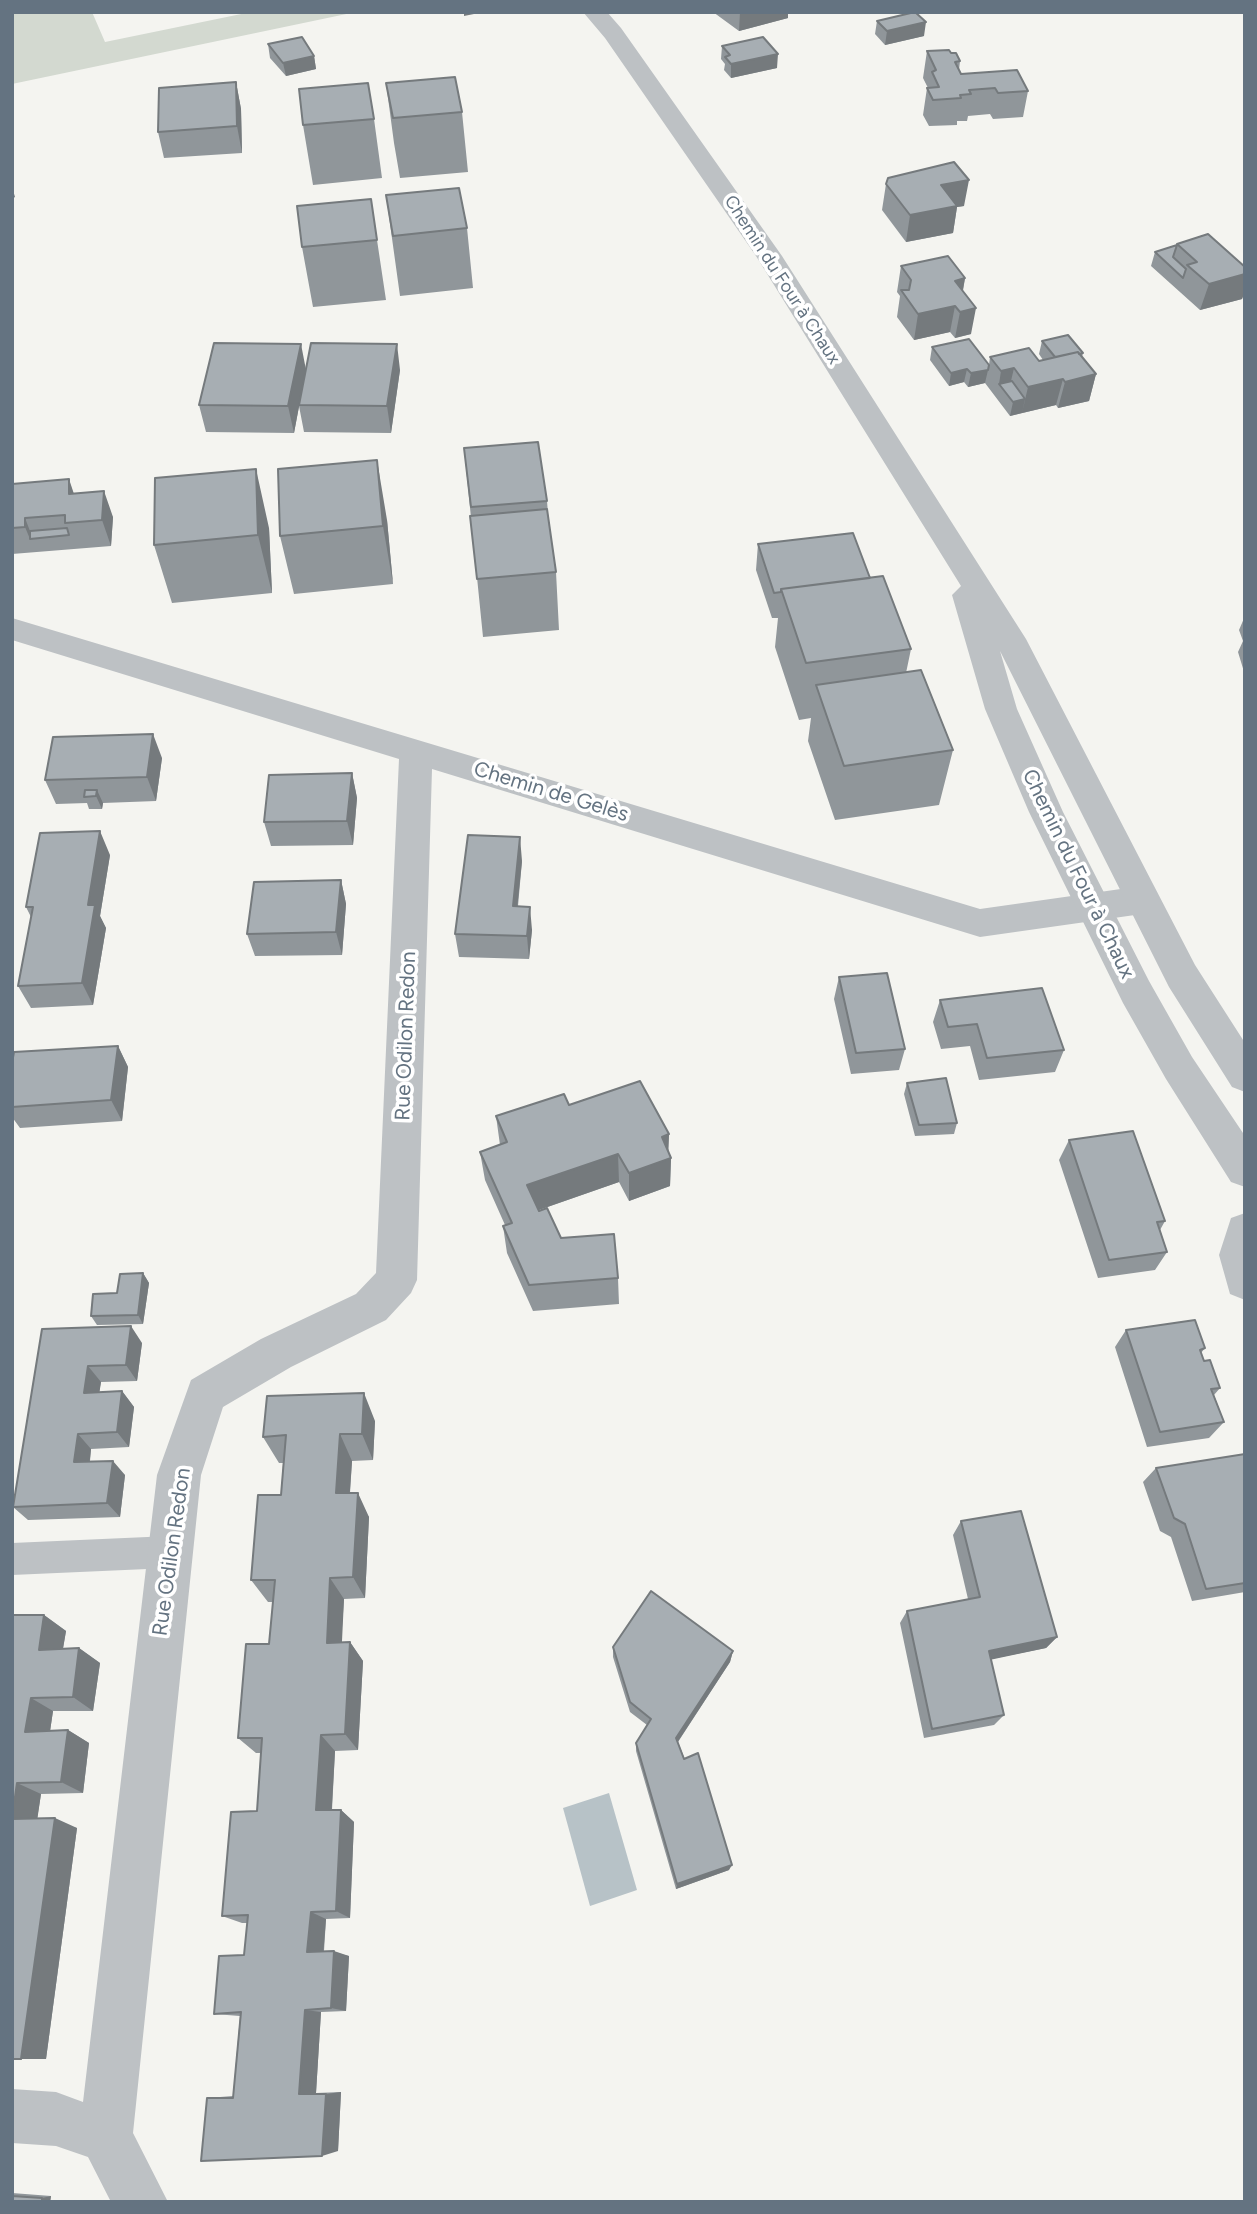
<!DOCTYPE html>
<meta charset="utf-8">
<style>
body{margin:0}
#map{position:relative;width:1257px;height:2214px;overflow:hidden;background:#f4f4f0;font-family:Figtree,sans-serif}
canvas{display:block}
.frame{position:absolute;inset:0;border:14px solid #647381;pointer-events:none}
</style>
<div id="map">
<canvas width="1257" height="2214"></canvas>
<div class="frame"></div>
</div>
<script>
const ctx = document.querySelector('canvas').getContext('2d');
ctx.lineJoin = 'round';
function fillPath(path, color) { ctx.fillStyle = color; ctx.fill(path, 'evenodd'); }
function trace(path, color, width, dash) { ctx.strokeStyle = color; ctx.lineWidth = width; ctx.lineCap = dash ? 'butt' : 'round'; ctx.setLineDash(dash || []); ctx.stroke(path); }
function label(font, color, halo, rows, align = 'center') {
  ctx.font = font + ' Figtree,sans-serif'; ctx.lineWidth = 7; ctx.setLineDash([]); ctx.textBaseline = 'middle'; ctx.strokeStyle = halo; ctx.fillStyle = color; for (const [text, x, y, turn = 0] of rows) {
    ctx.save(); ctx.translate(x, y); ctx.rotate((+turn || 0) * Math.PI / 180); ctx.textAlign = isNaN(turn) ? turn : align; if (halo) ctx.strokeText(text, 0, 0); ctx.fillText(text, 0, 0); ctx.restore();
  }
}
const green = new Path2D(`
 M12,12H92L105,42L251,12H356L12,84Z`);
const water = new Path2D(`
 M609,1793L637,1890L590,1906L563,1808Z`);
const service = new Path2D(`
 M170,1536L182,1540L186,1552L182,1564L170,1568L12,1575V1543Z`);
const minor = new Path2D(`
 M12,618L980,909L1142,886L1155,890L1160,900L1155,910L1142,914L980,937L432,769L417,1280L411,1293L386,1320L291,1367L223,1407L201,1475L133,2133L168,2202H111L88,2157L56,2146L12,2143V2089L56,2092L83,2102L157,1475L191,1380L261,1339L356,1294L376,1273L399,759L12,640Z
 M1245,1213V1300L1230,1294L1219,1255L1231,1218Z`);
const tertiary = new Path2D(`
 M583,12H607L621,28L782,256L1026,639L1195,965L1245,1043V1092L1232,1087L1169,987L1000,651L1017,709L1063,812L1149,981L1192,1057L1245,1136V1187L1231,1182L1166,1079L1123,1003L1029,812L985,709L952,595L961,586L756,256L605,38Z`);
const wall = new Path2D(`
 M713,12H788V18L739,31Z
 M877,21L924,36L885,45L875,34Z
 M268,44L314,56L316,69L286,76L270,58Z
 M722,46L777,68L731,78L724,70L725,64L721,59Z
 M927,51L951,53L960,61L959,70L961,74L1028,91L1023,117L993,119L990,114L968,116L967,121H957V125L929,126L923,115L927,88H928L923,78Z
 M236,82L241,109L242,153L164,158L158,132Z
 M386,83L462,112L468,172L400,178L394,143Z
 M374,119L382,178L313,185L303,125Z
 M886,184L964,206L957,207L953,233L906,242L882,210Z
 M386,195L467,228L473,288L400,296Z
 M377,240L386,300L313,307L302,247Z
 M1177,244L1245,267V291L1242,299L1200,310L1151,266L1155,252L1177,245Z
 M901,266L965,278L963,291L971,334L955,338L950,332L914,340L897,317L900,296L897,292Z
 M1042,341L1083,353L1082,357L1096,374L1089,401L1058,408L1056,405L1010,416L985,383L968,387L964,382L949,386L930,360L932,347L989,365L990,357L1039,361L1043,360L1039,354Z
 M306,369L400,370L391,433L304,432L299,406L294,433L206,432L199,405Z
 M464,448L547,501L548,514L556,572L559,630L483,637Z
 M12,484L74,493L113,517L111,546L12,554Z
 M387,520L393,584L294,594L280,536Z
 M269,528L272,593L172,603L154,545Z
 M758,544L870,578L911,649L906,673L953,750L939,805L835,820L808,741L811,718L799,720L775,647L778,618H772L756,570Z
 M1245,616V675L1238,652L1243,641L1239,630Z
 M162,758L156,801L103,803L102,809H89L87,803L56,804L45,780Z
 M352,773L357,798L353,845L271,846L264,822Z
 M110,855L100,916L106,928L93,1005L31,1008L18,986L31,917L26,907Z
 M522,861L518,906L532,930L529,959L459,957L455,934Z
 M341,880L346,904L342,955L255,956L247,934Z
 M839,977L905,1049L899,1070L851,1074L834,999Z
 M940,1000L1064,1050L1055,1072L979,1080L970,1046L941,1049L933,1022Z
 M118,1046L128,1067L122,1121L20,1128L12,1117V1063Z
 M907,1083L957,1123L954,1134L915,1136L904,1094Z
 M569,1105L669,1134L668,1152L671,1158L670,1186L629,1201L619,1182L539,1210L561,1238L618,1278L619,1304L533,1311L507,1253L503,1226L505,1225L485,1180L480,1152L500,1145L496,1116Z
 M1069,1140L1165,1221L1160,1230L1167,1252L1155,1270L1098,1278L1059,1160Z
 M143,1273L149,1283L143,1324L97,1325L91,1316L117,1293Z
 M42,1329L142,1343L137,1381L101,1382L99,1392L122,1391L134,1407L129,1447L91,1449L90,1461L125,1475L120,1517L28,1520L13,1507Z
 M1126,1330L1205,1348L1201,1353L1204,1361L1220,1388L1214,1395L1224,1422L1209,1438L1147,1447L1115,1347Z
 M375,1421L373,1460L352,1461L350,1493L369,1517L365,1598L344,1599L341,1642H350L363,1661L358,1750L335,1751L332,1810H341L354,1822L350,1918L326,1919L324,1951L349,1956L346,2011L321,2012L316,2093L341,2092L338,2151L207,2098L233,2096L240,2016L214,2014L244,1955L248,1923H242L222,1916L257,1811L261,1753H256L238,1738L269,1644L273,1602H268L251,1580L281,1495L283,1463H279L263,1437Z
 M1245,1454V1592L1192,1601L1171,1537L1160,1531L1143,1482L1156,1468Z
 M961,1521L1057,1637L1046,1648L991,1659L1004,1715L994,1725L924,1738L900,1623L907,1611L968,1599L953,1535Z
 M12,1615H44L66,1631L63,1649L79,1648L100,1663L93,1711H53L50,1731L68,1730L89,1743L83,1793L41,1794L37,1819L77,1828L46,2059H12Z
 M613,1647L733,1651L730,1662L678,1742L729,1870L676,1889L636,1751V1743L647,1725L630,1712L613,1657Z
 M12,2193L51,2196L50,2202H12Z`);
const shadedWall = new Path2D(`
 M464,12H484L464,16Z
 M740,12H788V18L739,31Z
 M926,22L924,36L885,45L887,31Z
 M778,54L777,68L731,78V64Z
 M314,56L316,69L286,76L283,63Z
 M236,82L241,109L242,153L237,126Z
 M969,180L964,206L957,207L953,233L906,242L910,215L941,185Z
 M12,187L15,197L12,199Z
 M1245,274V291L1242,299L1200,310L1209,284Z
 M965,278L960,305L955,306L950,332L914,340L918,314L955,281Z
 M976,308L971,334L955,338L960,312Z
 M301,344L306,370L294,433L288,406Z
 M397,344L400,370L391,433L387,406Z
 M1014,368L1008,394L999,384L1001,371Z
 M967,369L964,382L949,386L951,373Z
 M988,370L985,383L968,387L971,373Z
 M1096,374L1089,401L1058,408L1065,382Z
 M1063,379L1056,405L1022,413L1028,387Z
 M1025,399L1022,413L1010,416L1013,402Z
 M377,460L387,520L393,584L383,526Z
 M256,469L269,528L272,593L258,535Z
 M69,479L78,506L69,494Z
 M104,491L113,517L111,546L102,520Z
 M25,518L33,539H30L25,527Z
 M153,734L162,758L156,801L147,777Z
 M352,773L357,798L353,845L347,821Z
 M97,790L103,803L102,809L96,796Z
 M100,831L110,855L100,916L106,928L93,1005L82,983L88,905Z
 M520,837L522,861L515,929L513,906Z
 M341,880L346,904L342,955L336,932Z
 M530,907L532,930L529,959L527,936Z
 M118,1046L128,1067L122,1121L111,1100Z
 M669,1134L668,1159L671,1158L670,1186L629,1201V1173L662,1137Z
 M618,1154L619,1182L530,1213L527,1185Z
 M143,1273L149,1283L143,1324L138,1315Z
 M131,1326L142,1343L137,1381L126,1365Z
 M88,1366L101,1382L97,1409L84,1393Z
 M122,1391L134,1407L129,1447L117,1432Z
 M364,1393L375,1421L373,1460L362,1434Z
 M78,1434L91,1449L88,1477L74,1462Z
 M340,1434L352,1461L348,1518L336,1493Z
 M113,1461L125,1475L120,1517L107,1503Z
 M358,1493L369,1517L365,1598L353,1577Z
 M330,1578L344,1599L341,1662L327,1643Z
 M44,1615L66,1631L60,1665L39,1650Z
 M1057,1637L1046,1648L980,1662L989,1651Z
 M350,1642L363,1661L358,1750L345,1734Z
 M79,1648L100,1663L93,1711L73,1697Z
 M733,1651L730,1662L675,1746L676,1738Z
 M31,1698L53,1711L48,1745L25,1732Z
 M68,1730L89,1743L83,1793L61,1782Z
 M321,1735L335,1751L331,1822L316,1810Z
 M17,1783L41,1794L36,1828L12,1819Z
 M341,1810L354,1822L350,1918L336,1911Z
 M55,1818L77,1828L46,2059H21Z
 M732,1865L729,1870L676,1889L677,1884Z
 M311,1912L326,1919L323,1957L307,1952Z
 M334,1951L349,1956L346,2011L331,2008Z
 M305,2010L321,2012L316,2093L299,2094Z
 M341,2092L338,2151L322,2156L326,2094Z
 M51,2196L50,2202H42V2198Z`);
const building = new Path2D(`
 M915,12L926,22L887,31L877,21Z
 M302,37L314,56L283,63L268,44Z
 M763,37L778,54L731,64L725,57L730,55L722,46Z
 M949,50L951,53H956L960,61L955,62L961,74L1017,70L1028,91L998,93L995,88L969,90L971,94L960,95L961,98L933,100L927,88L939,87L932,72L936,70L927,51Z
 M455,77L462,112L393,118L386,83Z
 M236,82L237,126L158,132L159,88Z
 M368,83L374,119L303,125L299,89Z
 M954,162L969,180L941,185L957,206L910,215L886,184L888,178Z
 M459,188L467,228L393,236L386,195Z
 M371,199L377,240L302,247L297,206Z
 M1208,234L1245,267V274L1209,284L1187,265L1197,262L1177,244Z
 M1177,245L1173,257L1186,269L1183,278L1155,252Z
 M948,256L965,278L955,281L976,308L960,312L955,306L918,314L901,290H909L911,280L901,266Z
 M1068,335L1083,353L1079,354L1078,352L1055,357L1042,341Z
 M969,339L989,365L988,370L971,373L967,369L951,373L932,347Z
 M214,343L301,344L288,406L199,405Z
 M311,343L397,344L387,406L299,405Z
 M1029,348L1039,361L1078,352L1096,374L1065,382L1063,379L1028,387L1014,368L1001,371L990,357Z
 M1012,381L1025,399L1013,402L999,384Z
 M538,442L547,501L471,507L464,448Z
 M377,460L383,526L280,536L278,469Z
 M256,469L258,535L154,545L155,478Z
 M69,479V494L104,491L102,520L65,523V515L25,518V527L12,528V484Z
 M547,509L556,572L477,579L470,516Z
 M67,528L69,535L30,539V531Z
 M853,533L870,578L781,589V592L774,593L758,544Z
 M883,576L911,649L806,663L781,589Z
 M921,670L953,750L844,766L816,685Z
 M153,734L147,777L45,780L53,737Z
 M352,773L347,821L264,822L269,775Z
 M85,790H97L96,796L84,797Z
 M100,831L88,905H95L82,983L18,986L33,907H26L40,833Z
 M468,835L520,837L513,906L530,907L527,936L455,934Z
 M341,880L336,932L247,934L254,882Z
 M887,973L905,1049L856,1053L839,977Z
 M1042,988L1064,1050L987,1058L977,1024L948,1027L940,1000Z
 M118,1046L111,1100L12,1107V1063L14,1052Z
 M946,1078L957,1123L919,1125L907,1083Z
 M640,1081L669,1134L662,1137L671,1158L629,1173L618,1154L527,1185L539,1211L547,1208L561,1238L614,1234L618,1278L529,1285L503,1226L512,1223L480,1152L507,1142L496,1116L564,1094L569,1105Z
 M1133,1131L1165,1221L1157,1222L1167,1252L1109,1260L1069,1140Z
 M143,1273L138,1315L91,1316L93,1294L117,1293L120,1274Z
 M1195,1320L1205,1348L1200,1350L1204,1361L1210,1360L1220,1388L1211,1389L1224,1422L1160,1432L1126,1330Z
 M131,1326L126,1365L88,1366L84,1393L122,1391L117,1432L78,1434L74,1462L113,1461L107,1503L13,1507L42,1329Z
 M364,1393L362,1434H340L336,1493H358L353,1577L330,1578L327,1643L350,1642L345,1734L321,1735L316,1810H341L336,1911L311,1912L307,1952L334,1951L331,2008L305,2010L299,2094H326L322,2156L201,2161L207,2098H233L241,2012L214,2014L219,1956L244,1955L248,1915L222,1916L231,1812L257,1811L262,1738H238L246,1644H269L275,1580H251L258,1495H281L286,1435L263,1437L267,1396Z
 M1245,1454V1583L1206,1589L1185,1524L1174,1518L1156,1468Z
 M1021,1511L1057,1637L989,1651L1004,1715L932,1729L907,1611L980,1597L961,1521Z
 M651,1591L733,1651L676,1738L684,1759L698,1753L732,1865L677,1884L636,1743L651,1719L630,1702L613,1647Z
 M12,1615H44L39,1650L79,1648L73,1697L31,1698L25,1732L68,1730L61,1782L17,1783L12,1818Z
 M55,1818L21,2059H12V1819Z
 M12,2196L42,2198V2202H12Z`);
const farStreetnames = [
 ["Chemin du Four à Chaux",782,280,57]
];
const streetNames = [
 ["Chemin de Gelès",551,792,17],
 ["Chemin du Four à Chaux",1078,874,64],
 ["Rue Odilon Redon",406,1036,-88],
 ["Rue Odilon Redon",172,1552,-82]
];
fillPath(green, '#d3d9d0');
fillPath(water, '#b7c2c7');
fillPath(service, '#bdc1c4');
fillPath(minor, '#bdc1c4');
fillPath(tertiary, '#bdc1c4');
fillPath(wall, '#90969a');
fillPath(shadedWall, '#757a7d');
fillPath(building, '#a7aeb3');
trace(building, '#757a7d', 2);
label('18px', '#647381', '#fff', farStreetnames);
label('21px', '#647381', '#fff', streetNames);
</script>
